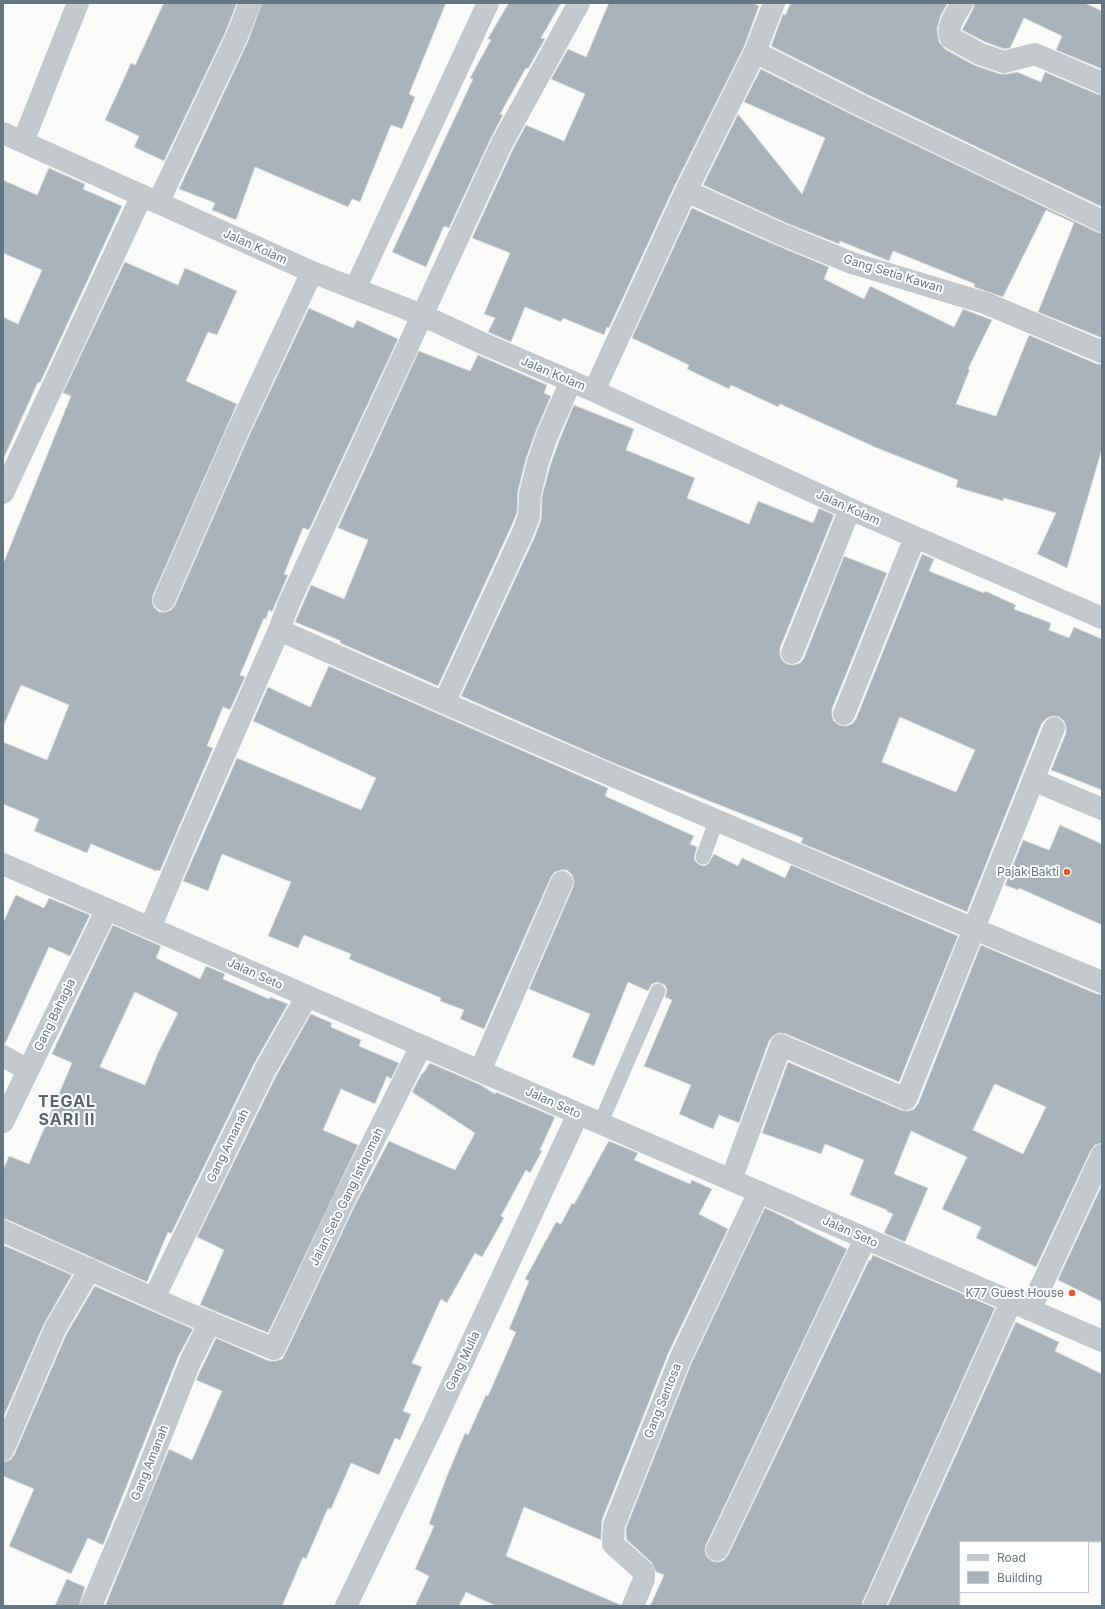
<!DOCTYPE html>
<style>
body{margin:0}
#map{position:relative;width:1105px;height:1609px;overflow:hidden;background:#fafaf8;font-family:Inter,sans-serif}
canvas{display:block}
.frame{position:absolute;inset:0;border:4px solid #657683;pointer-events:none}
.legend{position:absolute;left:959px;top:1541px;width:130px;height:52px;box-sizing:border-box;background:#fff;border:1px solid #c1c8cd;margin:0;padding:5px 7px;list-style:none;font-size:12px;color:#657683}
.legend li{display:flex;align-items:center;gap:8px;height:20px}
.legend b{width:20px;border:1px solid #c1c8cd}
</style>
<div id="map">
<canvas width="1105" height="1609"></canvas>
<div class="frame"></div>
<ul class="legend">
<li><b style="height:5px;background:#c3c8cc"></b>Road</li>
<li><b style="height:11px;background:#aab3b9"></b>Building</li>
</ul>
</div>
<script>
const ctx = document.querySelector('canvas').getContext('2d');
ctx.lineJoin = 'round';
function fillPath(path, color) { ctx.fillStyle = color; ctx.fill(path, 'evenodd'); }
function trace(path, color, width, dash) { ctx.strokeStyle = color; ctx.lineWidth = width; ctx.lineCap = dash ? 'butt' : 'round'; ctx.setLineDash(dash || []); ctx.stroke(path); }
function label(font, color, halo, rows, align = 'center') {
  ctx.font = font + ' Inter,sans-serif'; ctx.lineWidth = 4; ctx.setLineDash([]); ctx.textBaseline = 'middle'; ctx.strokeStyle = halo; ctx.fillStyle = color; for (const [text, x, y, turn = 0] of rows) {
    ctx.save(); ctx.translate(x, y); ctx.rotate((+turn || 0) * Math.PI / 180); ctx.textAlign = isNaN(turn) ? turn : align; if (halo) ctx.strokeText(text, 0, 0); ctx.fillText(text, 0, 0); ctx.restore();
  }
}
const building = new Path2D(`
 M164,3H237L226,31L164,161L134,147L139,136L105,120L131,63L135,65Z
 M262,3H446L409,94L415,97L402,129L391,125L360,202L352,199L348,207L255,167L236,220L212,210L215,203L179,189L248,41Z
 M509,3H561L541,38L545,39L528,69L526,68L500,114L503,115L491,138L449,228L444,226L426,267L392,252L473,79L470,78L491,40L488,39Z
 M609,3H753L759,6L744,47L675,185L609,328L607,327L604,335L563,318L561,322L525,307L511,342L488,332L495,318L484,314L510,253L472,238L513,149L526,125L564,141L585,94L551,79L568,49L586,57Z
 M791,3H948L941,15L937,29L939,42L945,49L974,65L1000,74H1007L1017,72L1041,82L1045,72L1097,94L1102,95V207L868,95L771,46L783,14L785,15Z
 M974,3H1085L1102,11V69L1056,50L1062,36L1024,18L1010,48L1004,49L985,42L962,30L973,9Z
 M761,69L857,117L1097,232L1102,233V338L1038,312L1074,223L1046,210L1003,297L974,287L975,284L893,251L889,261L840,241L839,244L786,223L703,185L738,114L802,194L825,138L744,102Z
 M49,168L85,184L83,189L122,206L40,383L38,382L3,460V317L18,324L42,270L3,253V180L37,195Z
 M692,208L776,245L829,267L824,279L864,299L870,286L954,327L963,309L992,320L968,369H970L956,404L996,416L1029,335L1097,364H1102V449L1067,568L1037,554L1056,513L1004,498L1003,501L956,487L958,480L877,448L780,404L778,407L731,385L729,389L687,369L689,365L632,338Z
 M125,262L178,285L185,268L237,291L217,335L208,332L186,381L237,404L153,595L152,601L154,607L159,612H166L171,610L175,605L247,440L309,308L353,328L357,320L398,339L309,530L303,528L284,574L288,575L272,612L269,610L266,619L264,618L240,675L245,677L230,710L223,707L207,746L213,748L160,871L157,870L156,871L91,844L87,853L34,831L39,819L3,804V742L47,760L69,705L21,685L3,727V564L71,396L63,393Z
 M419,351L470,371L478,355L547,385L544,393L551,396L536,431L526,459L518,491L517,513L511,527L438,686L340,643L341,641L295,622L311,585L344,599L368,540L338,528Z
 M574,405L634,429L626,450L695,478L687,498L749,524L758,501L813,523L819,508L834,515L780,648V655L782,660L787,664L794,665L800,663L804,658L844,556L887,573L832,709V716L834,721L839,725L846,726L852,724L856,719L922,554L934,559L929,571L984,593L985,591L1016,605L1014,609L1051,623L1049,630L1069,638L1074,627L1102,639V790L1051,770L1066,733V727L1064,721L1059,717L1053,716L1047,718L1042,723L967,912L801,843L803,838L618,765L461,696L535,536L541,520L542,496L550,466L559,441ZM900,717L975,750L956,792L882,762Z
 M329,666L608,788L605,796L694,836L690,844L697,847L694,858L696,862L700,865L704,866L708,864L714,854L738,866L742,858L785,878L791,865L958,936L899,1082L786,1034L779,1033L773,1036L769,1041L739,1123L719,1115L713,1129L679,1114L691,1085L644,1066L672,1000L665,997L667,990L665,985L657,982L652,984L648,991L628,982L594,1066L572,1057L590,1014L529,989L573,887L574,881L572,875L567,870H561L555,872L551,877L484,1029L460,1019L464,1010L440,1001L441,998L349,959L351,954L304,935L298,948L268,936L291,882L222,854L208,891L183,881L237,758L361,810L376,778L253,721L268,687L310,707Z
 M1060,825L1102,844V925L1019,888L1018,890L1005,885L1023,840L1049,850Z
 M16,895L44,908L49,898L90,915L70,956L49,947L5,1044H3V923Z
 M113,925L161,946L156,958L200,979L206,966L225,974L223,979L269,999L270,997L288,1004L254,1064L171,1234L168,1232L147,1282L8,1220L3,1219V1170L9,1156L29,1164L72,1063L52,1054ZM135,992L178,1013L158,1053L145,1085L100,1067Z
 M981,945L1097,994H1102V1143L1095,1145L1091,1150L1036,1267L976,1238L981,1227L942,1209L967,1157L911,1131L894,1174L928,1188L905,1242L884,1233L893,1214L886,1211L887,1210L850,1195L864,1160L825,1144L821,1154L762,1133L788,1062L901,1110L908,1111L914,1109L918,1104ZM995,1084L1046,1107L1023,1154L973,1130Z
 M311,1014L332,1023L331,1027L361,1040L359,1046L399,1063L391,1079L387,1076L375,1104L341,1089L323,1130L358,1145L268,1333L200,1305L224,1250L197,1237L276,1076Z
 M430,1063L481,1085L495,1094L496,1092L555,1117L540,1150L542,1151L530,1173L526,1170L501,1216L504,1218L482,1257L475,1253L447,1303L441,1299L412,1363L422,1367L403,1411L411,1414L400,1440L395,1438L379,1475L351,1463L331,1509L328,1508L306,1559L303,1557L282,1606H105L169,1449L192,1460L222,1391L196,1380L216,1338L269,1361H276L282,1359L285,1354L355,1205L389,1141L455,1170L475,1133L412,1092L422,1073H423Z
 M609,1141L638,1153L634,1160L690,1184L692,1180L712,1189L699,1214L728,1229L668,1354L602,1520L601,1540L524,1507L506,1556L621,1605V1606H496L466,1592L459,1606H415L429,1576L415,1569L434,1526L429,1524L447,1476L465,1433L468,1435L486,1395L488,1396L516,1332L509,1329L529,1281L525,1279L556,1222L561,1224L572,1203L574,1204Z
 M1102,1185V1302L1058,1280Z
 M765,1208L795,1222V1223L847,1249L706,1545L705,1551L707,1557L712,1561L718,1562L724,1560L728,1555L869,1260L870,1261L873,1255L995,1308L863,1601L862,1606H650L664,1575L656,1572L652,1563L626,1539V1528L691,1364Z
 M3,1245L72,1275L44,1324L3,1418Z
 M95,1286L193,1329L178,1357L103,1545L88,1538L71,1574L9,1546L34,1489L3,1476V1462L10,1460L14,1455L66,1335Z
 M1016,1322L1059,1342L1055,1351L1102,1374V1542H960V1606H888Z
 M67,1579L85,1587L79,1606H55Z`);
const service = new Path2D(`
 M703,857L717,819
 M600,1124L658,991`);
const minor = new Path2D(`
 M579,3L502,143L289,603L279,630C551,751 826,868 1102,982
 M962,3C957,13 945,27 951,38L980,54L1004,62L1035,54L1102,83
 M755,52L862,106L1102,221
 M3,133L312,272L422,315L482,343L594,391L850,509L1102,618
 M23,142L78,3
 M686,191L781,234L852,263L985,303L1102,352
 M158,203L237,36L250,3
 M355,289L488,3
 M594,391L686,191L755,52L774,3
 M3,493L142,195
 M164,600L236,435L312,272
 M792,653L850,509
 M444,703L523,532L529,516L530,494L538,462L547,436L571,381
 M844,714L915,537
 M1033,780L1102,809
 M3,864L1102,1341
 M150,928L186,842L279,630
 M3,1056L28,1070
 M480,1071L562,882
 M3,1122L107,909
 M731,1180L781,1045L906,1099L1054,728
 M3,1231L182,1311L274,1349L344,1200L421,1046
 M154,1298L265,1070L307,996
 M1030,1310L1102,1155
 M3,1450L55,1329L90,1269
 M717,1550L865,1239
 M91,1606L135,1502L190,1362L210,1322
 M346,1606L436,1419L578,1114
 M633,1606L644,1579V1572L613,1544L614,1525L680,1359L759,1192
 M874,1606L1011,1302`);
const markers = [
 [1067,872,4,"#e4572e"],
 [1072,1293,4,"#e4572e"]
];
const streetNames = [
 ["Jalan Kolam",255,247,24],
 ["Gang Setia Kawan",893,274,17],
 ["Jalan Kolam",553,374,23],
 ["Jalan Kolam",848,508,24],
 ["Jalan Seto",255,974,24],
 ["Gang Bahagia",55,1015,-64],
 ["Jalan Seto",553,1103,24],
 ["Gang Amanah",228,1146,-64],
 ["Jalan Seto Gang Istiqomah",347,1197,-64],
 ["Jalan Seto",850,1232,24],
 ["Gang Mulia",463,1361,-65],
 ["Gang Sentosa",663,1401,-68],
 ["Gang Amanah",150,1463,-68]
];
const poiNames = [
 ["Pajak Bakti",1059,872],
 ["K77 Guest House",1064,1293]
];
const districtNames = [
 ["TEGAL",67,1102],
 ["SARI II",67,1120]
];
fillPath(building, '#aab3b9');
trace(building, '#dcdcda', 1);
trace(service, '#c3c8cc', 15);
trace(minor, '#c3c8cc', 22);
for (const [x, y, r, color] of markers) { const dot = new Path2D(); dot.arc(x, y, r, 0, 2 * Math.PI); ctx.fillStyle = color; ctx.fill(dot); trace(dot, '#fff', 1.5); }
label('12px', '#657683', '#fff', streetNames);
label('12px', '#657683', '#fff', poiNames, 'right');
ctx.letterSpacing = '1px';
label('bold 16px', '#57646e', '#fff', districtNames);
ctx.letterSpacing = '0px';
</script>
